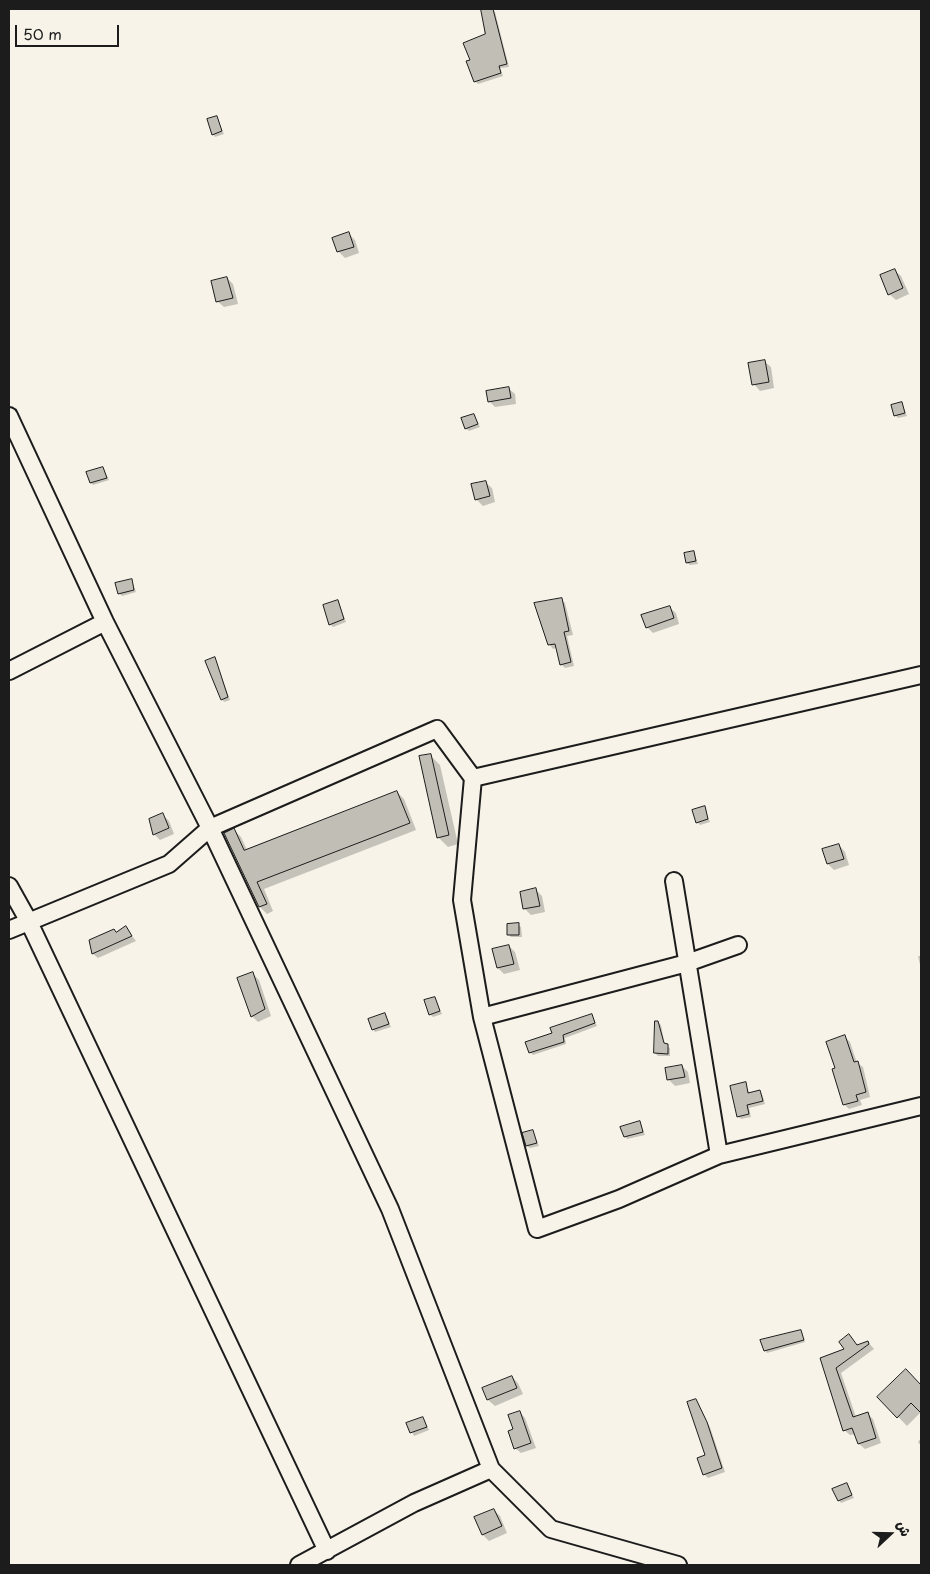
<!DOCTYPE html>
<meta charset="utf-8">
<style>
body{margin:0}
#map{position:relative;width:930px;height:1574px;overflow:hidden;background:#f7f3e8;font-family:"Playpen Sans","Playpen Sans Arabic",sans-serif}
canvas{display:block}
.frame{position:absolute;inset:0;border:10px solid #1c1c1c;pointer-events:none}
.north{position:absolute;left:865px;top:1509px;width:50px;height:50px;-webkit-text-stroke:4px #f7f3e8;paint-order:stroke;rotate:69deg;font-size:14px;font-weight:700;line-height:20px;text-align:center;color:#1c1c1c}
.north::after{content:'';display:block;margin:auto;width:18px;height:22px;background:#1c1c1c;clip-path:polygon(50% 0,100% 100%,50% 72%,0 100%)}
.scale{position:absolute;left:15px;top:25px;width:104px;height:22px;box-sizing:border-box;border:2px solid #1c1c1c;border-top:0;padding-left:6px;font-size:15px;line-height:18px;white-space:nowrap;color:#1c1c1c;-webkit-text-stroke:4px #f7f3e8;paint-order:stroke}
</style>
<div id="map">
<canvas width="930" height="1574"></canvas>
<div class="frame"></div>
<div class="north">ش</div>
<div class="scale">50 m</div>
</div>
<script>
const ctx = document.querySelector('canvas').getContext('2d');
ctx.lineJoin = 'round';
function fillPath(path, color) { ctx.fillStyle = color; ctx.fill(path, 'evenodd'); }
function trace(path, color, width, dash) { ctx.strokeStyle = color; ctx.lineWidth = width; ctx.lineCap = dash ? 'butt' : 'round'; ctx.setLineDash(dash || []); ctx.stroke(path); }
const shadow = new Path2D(`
 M492,9L495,12L509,67L500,68L503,76L478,84L475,81L472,61L487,34L482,11Z
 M216,118L224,134L215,137L213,134Z
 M349,234L355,240L359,253L345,258L339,252L334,239Z
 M894,270L901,276L909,294L896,300L889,294Z
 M227,278L233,284L238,304L224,307L217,301Z
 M764,361L771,367L774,388L760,391L754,384Z
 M508,388L515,394L516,404L495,407L489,401Z
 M902,404L907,416L898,418L895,415Z
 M474,415L480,427L469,431L466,428Z
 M103,468L109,480L93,485L91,483Z
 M485,482L492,488L495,502L483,506L476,499Z
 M694,552L698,564L690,565L687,563Z
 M132,581L136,592L122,596L119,593Z
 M561,599L565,603L573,635L567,636L574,666L565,668L561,664L557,648L553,649L549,644Z
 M338,601L346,622L333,627L330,624Z
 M669,607L676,613L679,624L653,633L647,627Z
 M215,658L230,700L224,702L222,699Z
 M430,755L440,765L458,844L448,847L438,837Z
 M397,792L404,799L416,830L264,889L273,911L267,914L260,907L234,830L241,837L247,850Z
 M704,808L710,822L700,825L697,822Z
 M163,815L169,821L174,834L160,840L154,834Z
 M839,845L845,852L849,865L834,870L828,864Z
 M536,890L542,896L545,912L531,915L524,908Z
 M518,925L521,927L522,937H511L509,935Z
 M126,928L136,941L98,958L93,954L90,941L117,933Z
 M509,946L515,952L520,970L504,974L498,968L493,950Z
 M918,956H921V969Z
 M253,974L259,980L271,1016L258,1022L252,1016Z
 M435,999L442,1014L433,1017L430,1014Z
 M385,1014L391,1027L375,1032L373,1029Z
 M592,1015L597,1026L565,1038L566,1044L533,1055L530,1052L553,1034Z
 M658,1022L661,1025L665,1045L670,1048V1056H658L655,1053Z
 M845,1037L850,1042L857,1063L863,1067L870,1097L860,1100L862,1105L849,1109L844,1104L837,1069Z
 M682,1066L688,1072L690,1083L675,1086L669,1080L667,1069Z
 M745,1084L750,1094L759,1091L762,1094L765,1104L749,1108L751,1117L741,1119L738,1116Z
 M640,1122L645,1135L627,1139L625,1136Z
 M533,1132L539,1146L530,1148L527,1146Z
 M801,1332L805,1342L767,1353L765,1350Z
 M849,1335L858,1346L868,1342L874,1349L841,1373L856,1417L868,1414L873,1419L881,1443L865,1449L859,1444L856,1434L850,1435L844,1430L821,1358L846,1350Z
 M906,1371L921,1386V1412L907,1426L879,1397Z
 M512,1377L518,1383L523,1394L495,1406L488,1400L484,1389Z
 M695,1400L710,1427L725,1472L708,1478L704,1474L707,1456Z
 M520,1412L525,1418L536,1448L521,1453L515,1448V1430Z
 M423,1418L429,1430L414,1436L408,1424Z
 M921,1438V1446L918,1442Z
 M846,1485L854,1498L841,1503L839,1500Z
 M494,1510L500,1516L507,1533L489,1541L483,1535Z`);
const building = new Path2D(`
 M481,9H493L507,64L499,66L501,73L474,82L466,61L470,60L463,43L485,34Z
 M217,116L222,131L212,135L207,119Z
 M349,232L354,247L337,252L332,238Z
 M895,269L903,288L888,295L880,275Z
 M227,277L233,298L216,302L211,281Z
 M765,360L769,382L752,385L748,363Z
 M509,387L511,398L488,402L486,391Z
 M902,402L905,413L894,416L891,405Z
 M474,414L478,424L465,429L461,418Z
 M103,467L107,478L90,483L86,472Z
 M486,481L490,496L475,500L471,484Z
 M694,551L696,561L686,563L684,553Z
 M132,579L134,590L118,594L115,583Z
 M562,598L569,631L564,632L571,662L560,665L555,644L548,645L534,603Z
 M338,600L344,619L329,625L323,605Z
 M670,606L674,618L646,628L641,615Z
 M215,657L228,697L221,700L205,661Z
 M431,754L449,835L437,838L419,756Z
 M397,791L410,823L257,882L267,904L259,907L224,833L234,828L244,850Z
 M705,806L708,819L696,823L692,810Z
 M163,813L169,828L153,835L149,819Z
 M839,844L844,859L827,864L822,849Z
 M536,888L540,906L523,909L520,892Z
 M519,923V935H507V924Z
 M126,926L132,936L92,954L89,940L114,929L116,932Z
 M509,945L514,964L497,968L492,949Z
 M253,972L265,1009L251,1017L237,978Z
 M435,997L440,1011L429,1015L424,1000Z
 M385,1013L389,1024L372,1030L368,1019Z
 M592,1014L595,1023L563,1035L564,1042L529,1053L525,1042L552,1033L550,1028Z
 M655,1021H658L664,1043L668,1044V1054L654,1053Z
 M845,1035L854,1062L858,1061L866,1092L856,1095L858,1101L843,1105L832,1069L835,1068L826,1042Z
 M682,1065L685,1077L667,1080L665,1068Z
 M746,1082L748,1093L760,1090L763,1101L747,1105L749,1114L737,1117L730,1086Z
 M640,1121L643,1132L624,1137L620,1127Z
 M533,1130L537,1143L526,1146L522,1133Z
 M801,1330L804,1340L764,1351L760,1340Z
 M849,1334L857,1345L868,1341L869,1344L836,1368L853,1417L868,1412L876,1438L858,1444L852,1428L843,1431L820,1358L844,1349L839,1342Z
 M906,1369L921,1385V1413L911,1403L897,1418L877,1397Z
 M512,1376L517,1388L487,1400L482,1388Z
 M696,1399L707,1422L722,1468L703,1475L697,1458L705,1455L687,1402Z
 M520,1411L531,1443L514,1449L508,1431L513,1429L508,1415Z
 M423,1417L427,1427L410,1433L406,1423Z
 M847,1483L852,1495L838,1501L832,1489Z
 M494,1509L502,1526L482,1535L474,1517Z`);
const minor = new Path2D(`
 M9,416L105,622L210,828L390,1209L491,1469L551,1529L678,1565
 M9,671L105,622
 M473,778L921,675
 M674,881L719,1155
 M9,886L28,920L327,1551
 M9,930L169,864L210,828L437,729L473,778L462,900L482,1017L537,1229L619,1199L719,1155L921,1106
 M482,1017L687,963L738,945
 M299,1565L414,1503L491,1469`);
fillPath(shadow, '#0003');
fillPath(building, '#c0beb5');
trace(building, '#1c1c1c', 1);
trace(minor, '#1c1c1c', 20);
trace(minor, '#f7f3e8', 16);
</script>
